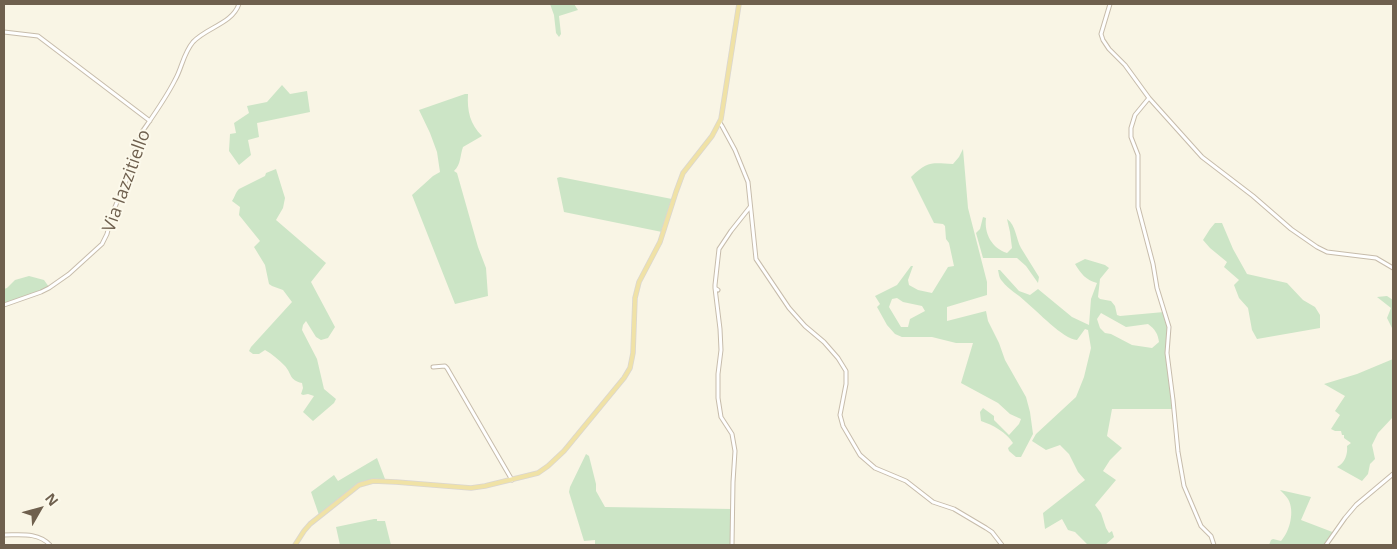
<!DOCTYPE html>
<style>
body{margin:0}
#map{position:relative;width:1397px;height:549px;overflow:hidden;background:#f9f5e5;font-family:"Open Sans",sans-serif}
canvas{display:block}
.frame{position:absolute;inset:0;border:5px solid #6f604e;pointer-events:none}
.north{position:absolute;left:15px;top:484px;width:50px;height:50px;-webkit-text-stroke:4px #fcf9eb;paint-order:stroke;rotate:52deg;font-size:14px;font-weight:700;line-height:20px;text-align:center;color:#6f604e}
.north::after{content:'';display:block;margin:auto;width:18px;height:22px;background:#6f604e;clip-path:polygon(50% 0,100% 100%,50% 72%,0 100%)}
</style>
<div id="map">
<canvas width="1397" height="549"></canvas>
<div class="frame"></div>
<div class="north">N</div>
</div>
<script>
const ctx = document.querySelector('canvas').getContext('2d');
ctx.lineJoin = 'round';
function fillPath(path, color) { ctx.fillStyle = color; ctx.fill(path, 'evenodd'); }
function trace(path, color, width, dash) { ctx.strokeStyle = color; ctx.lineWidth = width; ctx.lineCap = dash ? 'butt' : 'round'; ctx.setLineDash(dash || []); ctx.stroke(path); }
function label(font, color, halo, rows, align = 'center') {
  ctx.font = font + ' "Open Sans",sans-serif'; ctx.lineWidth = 4; ctx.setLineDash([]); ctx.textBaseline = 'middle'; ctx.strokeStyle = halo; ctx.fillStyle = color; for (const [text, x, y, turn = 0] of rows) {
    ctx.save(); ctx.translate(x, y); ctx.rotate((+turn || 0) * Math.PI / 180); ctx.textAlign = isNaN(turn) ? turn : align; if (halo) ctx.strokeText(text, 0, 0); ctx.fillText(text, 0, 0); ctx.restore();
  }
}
const green = new Path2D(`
 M550,4H574L578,10L559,16L561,34L559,37L556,33L554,15Z
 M282,85L290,94L307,91L310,112L257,123L259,137L248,140L251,155L239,165L229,151L230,134L236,133L234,123L249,113L247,106L267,102Z
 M465,94H468C467,111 470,124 482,136L463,147C460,155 461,165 454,171L457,173L478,247L486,268L488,296L455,304L412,195L433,176L440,172L437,152L430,133L419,110Z
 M963,149L968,208L987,282V295L947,307V321L986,311L988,321L999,343L1005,360L1026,397L1030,412L1033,434L1021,457H1016L1009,451L1008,448L1013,443C1006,432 993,425 981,421L980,412L983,408L994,416V420L1009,435L1019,424L1021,419L1010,414L998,403L961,383L973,343H956L932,337H902L895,334L887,325L877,307L880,304L875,296L897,285L911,266H913L908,280L909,285L918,290L932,293L948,267L954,266L949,243L946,239L945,226L943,224L934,223L911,177C928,161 931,163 953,164L959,157ZM897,298L903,302L922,306L925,311L910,319L908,327H901L889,307L892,299Z
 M276,169L285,198L283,208L276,220L326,263L311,282L335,327L328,338L321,340L316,337L306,321L303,325L302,330L317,359L324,389L336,399L334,403L313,421L303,412L314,396L308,394L303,395L301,394L303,388L302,383C289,380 292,374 285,366C279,360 272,354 265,350L259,354H253L249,351L251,347L292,302L283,290L272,286L269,284L265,265L254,247L260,241L239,215L240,207L232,201C235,197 235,193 239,189L265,176L266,173Z
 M560,177L672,199L662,232L564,212L557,178Z
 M983,217L986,218C984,234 992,248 1007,253L1012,248L1010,232L1007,219C1016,225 1016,239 1021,248C1027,258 1033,267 1039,277L1038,283L1026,266L1017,258H983L976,233L980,229Z
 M1215,223H1222L1233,249L1247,274L1287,283L1303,300L1315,307L1320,315V328L1257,339L1252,330L1248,308L1239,298L1234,285L1239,280L1224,267L1227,262L1210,248L1203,240L1210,229Z
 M1085,259L1105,265L1109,268L1100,279L1098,297L1100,299L1111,301L1115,306L1117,315L1120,316L1164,312L1168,330L1166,344L1173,409H1112L1107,436L1122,448L1110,460L1103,471L1116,480L1095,505L1101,513L1106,528L1109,533L1112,531L1114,537L1105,545H1088L1075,532L1068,530L1062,519L1045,529L1043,513L1085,480L1078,472L1069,454L1060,445L1046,450L1032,441L1036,434L1076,397L1084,377L1091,348L1088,330L1085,329L1077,340C1063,339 1037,311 1026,302C1018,294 1009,290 1002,281C999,278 999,274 998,270H1000L1019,291L1030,295L1038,289L1072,317L1089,325L1091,299L1097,283C1086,280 1081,274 1075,264ZM1101,313L1126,327L1148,324C1155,329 1158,334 1159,342L1152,348L1132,345L1111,334L1105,333L1100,328L1097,319Z
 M29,276L44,280L49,287L41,291L4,304V289L7,288L15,280Z
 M1387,296L1393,300V330L1387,318L1391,308L1377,297Z
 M1393,359V417L1378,433L1372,445L1375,459L1370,464L1368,474L1362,481L1337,467C1345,463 1348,454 1347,446L1351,443L1344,438V435H1342L1341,431H1335L1331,429L1340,415L1335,411L1345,396L1324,384L1357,374Z
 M586,454L589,456L596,484V491L605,507L732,509V545H595V540L584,541L569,492L570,487Z
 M377,458L385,479L370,480L356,485L319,515L311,492L334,475L338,481Z
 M1280,490L1311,497L1301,520L1335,533L1324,545H1269L1271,540L1273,539L1281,541C1290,531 1295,511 1288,499C1286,496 1283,493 1280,490Z
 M374,519H377V521H385L391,545H340L336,527Z`);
const minor = new Path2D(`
 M1110,4L1101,34L1103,40L1109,49L1125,65L1149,98L1135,115L1131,128V137L1138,155V207L1153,264L1157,288L1169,327L1167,353L1173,400L1178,452L1184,486L1201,526L1211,536L1214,545
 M4,32L38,36L150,121
 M1149,98L1202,157L1253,196L1291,229L1317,247L1327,252L1376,258L1393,268
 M720,123L722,126L735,150L748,182L756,259L789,308L805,326L824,342L838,358L846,371V384L840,415L843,426L860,455L875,468L906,481L933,502L954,509L986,528L992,532L1002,545
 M715,288L720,329L721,350L718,374V398L721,417L732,434L735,451L733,482L732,545
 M718,290L715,288V285L719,249L731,231L750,207
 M4,305L41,292L49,288L69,274L102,244L107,234L112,214L129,174L134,152L142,132C153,116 166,98 175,80C182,68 183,54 193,42C207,27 232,24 239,4
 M433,367L445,366L447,368L512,480
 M4,535C20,535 38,532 50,545
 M1326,545L1345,518L1356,505L1393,474`);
const major = new Path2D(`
 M295,545L304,531L310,524L354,489L359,485L373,481L396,482L471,488L485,486L538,473L548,466L564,451L624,378L630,368L633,353L635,298L639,282L660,242L676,192L683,173L712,136L721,119L739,4`);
const streetNames = [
 ["Via Iazzitiello",127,181,-70]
];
fillPath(green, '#cce5c6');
trace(minor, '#c7bcab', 5);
trace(major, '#dad6d1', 5.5);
trace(minor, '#fff', 3);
trace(major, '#f0e2a6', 4);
label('18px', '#6f604e', '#fcf9eb', streetNames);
</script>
